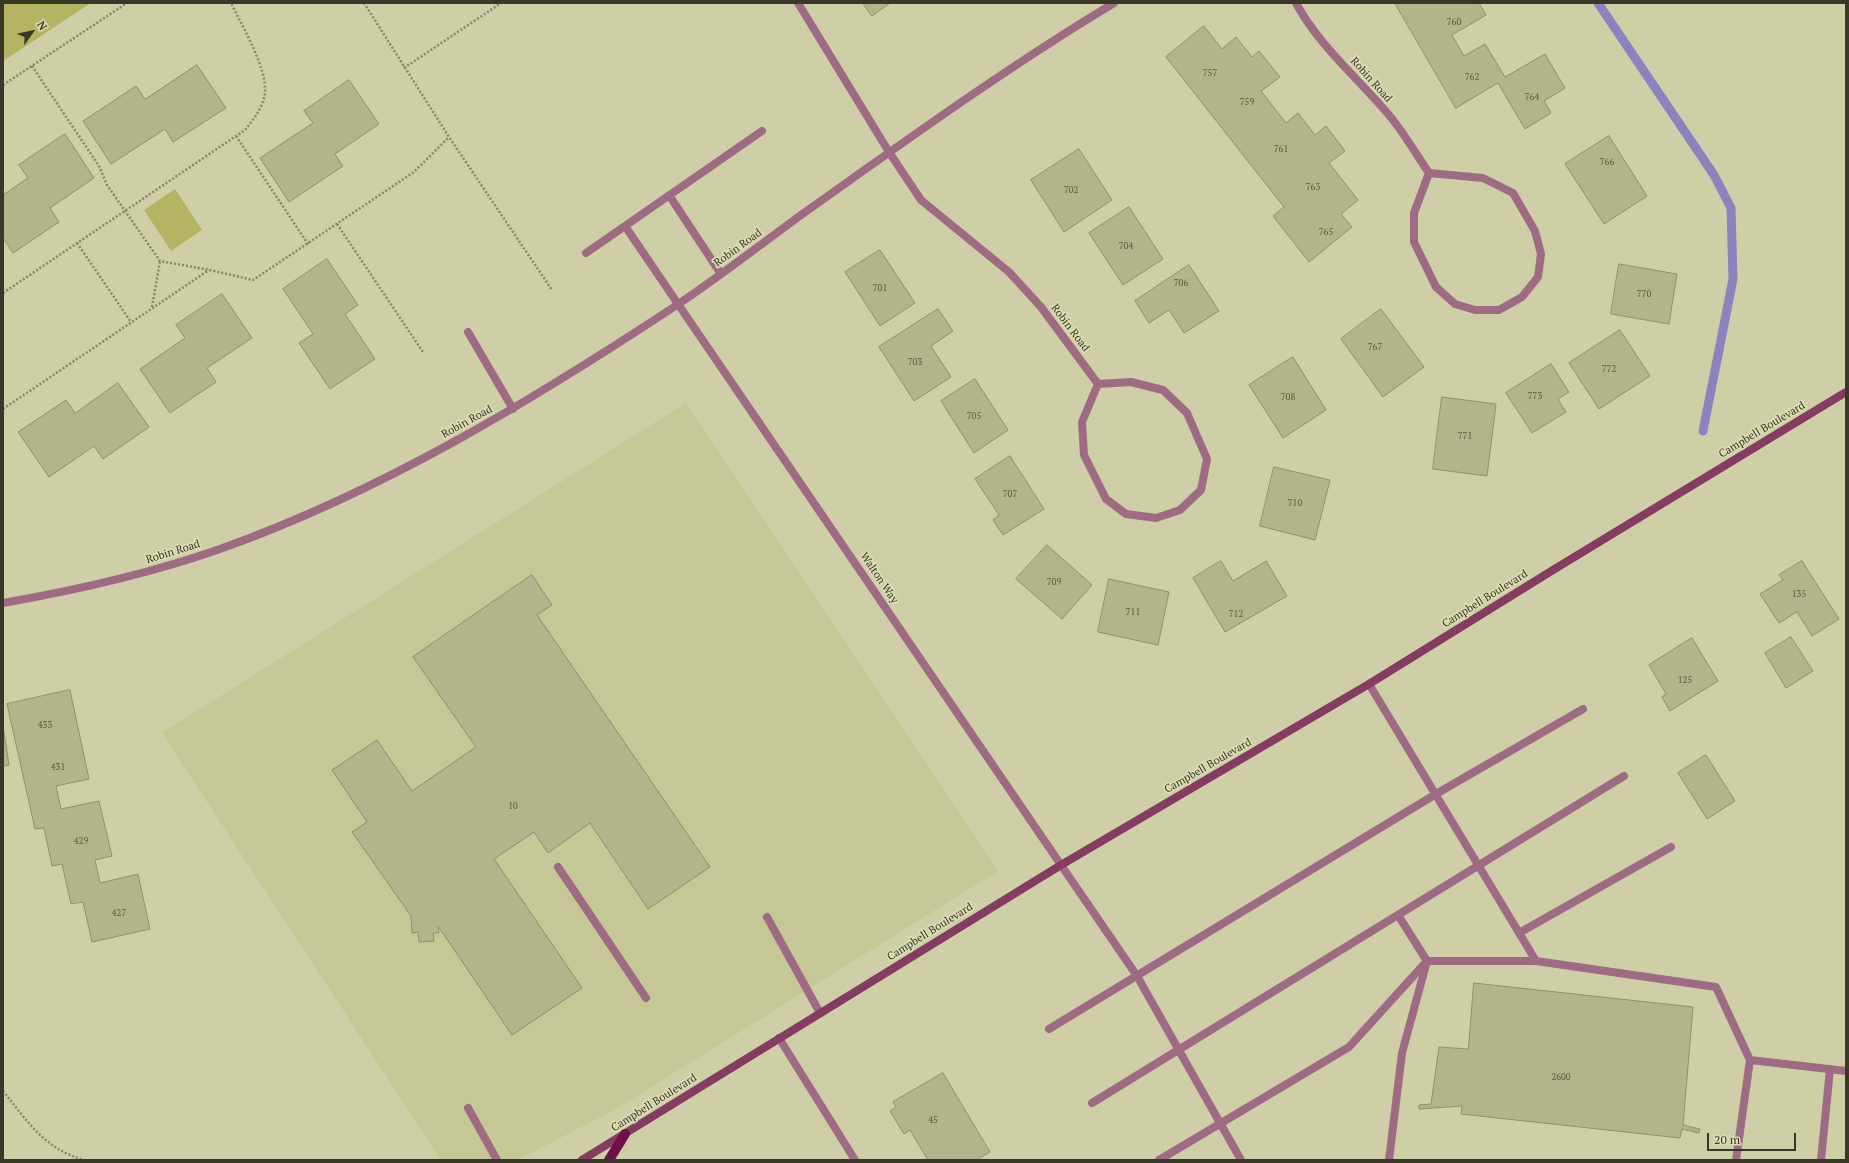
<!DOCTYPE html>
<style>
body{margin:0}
#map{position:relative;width:1849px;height:1163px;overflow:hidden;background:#cecfa7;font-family:"PT Serif",serif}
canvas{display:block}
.frame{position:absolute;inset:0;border:4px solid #383828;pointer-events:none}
.north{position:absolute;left:12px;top:12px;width:40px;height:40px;-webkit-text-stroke:3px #dbdcb3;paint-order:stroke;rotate:57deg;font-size:11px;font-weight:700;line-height:16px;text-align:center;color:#383828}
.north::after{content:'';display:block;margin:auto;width:14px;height:18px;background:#383828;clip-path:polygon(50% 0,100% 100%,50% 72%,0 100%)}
.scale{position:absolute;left:1707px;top:1133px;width:89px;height:18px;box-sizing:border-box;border:2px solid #383828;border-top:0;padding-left:5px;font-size:12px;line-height:14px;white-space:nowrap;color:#383828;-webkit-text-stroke:3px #dbdcb3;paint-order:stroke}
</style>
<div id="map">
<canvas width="1849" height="1163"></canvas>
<div class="frame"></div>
<div class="north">N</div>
<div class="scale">20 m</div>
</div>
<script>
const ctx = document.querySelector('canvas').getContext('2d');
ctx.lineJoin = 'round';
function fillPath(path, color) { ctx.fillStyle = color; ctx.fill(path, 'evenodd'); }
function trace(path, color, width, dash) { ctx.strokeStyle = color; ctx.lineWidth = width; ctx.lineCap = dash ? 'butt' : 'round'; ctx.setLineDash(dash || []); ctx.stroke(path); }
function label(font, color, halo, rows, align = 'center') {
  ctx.font = font + ' "PT Serif",serif'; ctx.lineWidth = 3.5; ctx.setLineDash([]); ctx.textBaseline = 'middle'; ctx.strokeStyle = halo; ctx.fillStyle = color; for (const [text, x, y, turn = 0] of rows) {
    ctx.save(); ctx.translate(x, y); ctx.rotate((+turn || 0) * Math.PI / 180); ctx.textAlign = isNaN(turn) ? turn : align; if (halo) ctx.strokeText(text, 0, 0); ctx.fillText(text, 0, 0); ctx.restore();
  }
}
const built = new Path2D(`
 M686,403L998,871L611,1112L517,1160H441L162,733Z`);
const green = new Path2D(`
 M3,3H91L3,61Z
 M175,189L202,230L171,251L144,210Z`);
const stream = new Path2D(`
 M1598,3L1714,175L1731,208L1733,279L1703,431`);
const building = new Path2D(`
 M863,3H890L872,16Z
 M1395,3H1479L1486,15L1452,35L1464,56L1485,44L1505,77L1545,54L1565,88L1544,101L1551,113L1525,129L1498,83L1456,108Z
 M1204,26L1222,49L1236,37L1252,57L1259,51L1280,77L1261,91L1286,123L1298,113L1315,135L1326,126L1345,151L1329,163L1358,200L1341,214L1352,227L1309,262L1273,216L1284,207L1166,57Z
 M197,65L226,108L173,142L165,129L111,164L83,121L136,86L145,99Z
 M349,80L379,124L335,154L343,166L289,202L260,158L313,123L304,111Z
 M65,134L94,178L50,208L59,222L13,253L3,238V195L28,178L19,165Z
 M1609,136L1647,196L1604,224L1565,164Z
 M1079,149L1112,200L1064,232L1031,180Z
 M1129,207L1163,259L1123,285L1089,233Z
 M880,250L915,303L880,326L845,272Z
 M327,259L358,305L345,314L375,359L330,389L299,343L313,334L283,289Z
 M1619,264L1677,274L1669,324L1611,314Z
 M1189,265L1219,311L1184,333L1169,310L1149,323L1135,301Z
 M222,294L252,338L207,368L216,382L170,413L140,369L185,338L176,325Z
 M938,309L953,331L931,346L951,377L914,401L879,347Z
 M1381,309L1424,367L1383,397L1341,339Z
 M1620,330L1650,376L1599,409L1569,363Z
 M1293,357L1326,410L1283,438L1249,385Z
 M1551,364L1569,392L1558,399L1566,412L1532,433L1506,393Z
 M975,379L1008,430L974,453L941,401Z
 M118,383L149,427L103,459L94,446L49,477L18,432L66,400L75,413Z
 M1442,397L1496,404L1487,476L1433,469Z
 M1010,456L1044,509L1003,535L993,520L999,515L975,479Z
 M1274,467L1330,480L1315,540L1260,526Z
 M1047,545L1092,585L1062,619L1016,579Z
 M1221,561L1233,581L1266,561L1287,596L1225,632L1193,578Z
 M1802,561L1839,619L1812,636L1797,612L1779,623L1760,594L1783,580L1779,575Z
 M532,575L552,605L537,615L710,867L648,909L590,823L548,853L534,832L494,859L582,988L512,1035L438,926L439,933H433L434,941L419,942L418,932L412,933L411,916L352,832L367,822L332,770L377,740L412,791L476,747L413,657Z
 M1109,579L1169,592L1158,645L1098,632Z
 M1791,637L1813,671L1786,688L1765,653Z
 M1692,638L1718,681L1670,711L1662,697L1666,694L1649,665Z
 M70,690L89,779L56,786L61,809L99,801L112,856L95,860L100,883L138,874L150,929L92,942L83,902L71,904L62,864L52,866L44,828L35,829L7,704Z
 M3,726L9,765L3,766Z
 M1706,755L1735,801L1707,819L1678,773Z
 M1474,983L1693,1007L1683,1125L1700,1129L1699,1133L1682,1129L1680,1138L1461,1114L1462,1106L1419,1109V1105L1431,1104L1439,1047L1468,1049Z
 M943,1073L990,1152L976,1160H928L910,1130L904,1134L890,1111L896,1107L893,1102Z`);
const path = new Path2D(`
 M364,3L449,137L552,290
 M32,66L99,166L107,185L160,261L210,270L253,280L414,172L449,137
 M404,68L501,3
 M3,85L127,3
 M236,136L308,244
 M337,224L423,352
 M77,243L131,322
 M3,293L245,130C254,119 264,106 265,92C267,68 242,26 231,3
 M152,307L160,261
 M3,409L209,270
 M3,1091C20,1112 36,1136 60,1150C67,1154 75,1157 83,1160`);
const service = new Path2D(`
 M669,195L721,274
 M625,226L678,304
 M586,253L762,131
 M468,332L513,409
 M1369,684L1536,961L1716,987L1750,1060L1846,1071
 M1061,865L1137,976L1241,1160
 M558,867L646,998
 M767,917L820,1013
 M1519,933L1671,847
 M1049,1029L1436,794L1583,709
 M779,1038L855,1160
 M1092,1103L1624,776
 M468,1108L497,1160
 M1159,1160L1349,1047L1427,961H1536
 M1389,1160L1402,1053L1427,961L1398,915
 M1736,1160L1750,1060
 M1821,1160L1830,1069`);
const minor = new Path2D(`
 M798,3L889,152L921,200L1009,272L1041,307L1098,384
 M1296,3C1319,46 1358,78 1389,115C1404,133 1416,154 1429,173
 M1429,173L1483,178L1513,193L1535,231L1541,254L1538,277L1522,297L1499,310H1475L1455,304L1436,287L1414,242V213Z
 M678,304L1061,865
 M1131,382L1163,390L1187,413L1207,459L1201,490L1180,510L1156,518L1126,514L1106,499L1084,455L1082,422L1098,384Z
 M3,603C77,590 149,574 220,549C383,491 533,400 677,305C719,277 760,245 801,215C904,142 1006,68 1114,3`);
const secondary = new Path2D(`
 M582,1160L1061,865L1369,684L1553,570L1846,392`);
const primary = new Path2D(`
 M609,1160L625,1134`);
const numberNames = [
 ["760",1454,22],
 ["757",1210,73],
 ["762",1472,77],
 ["764",1532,97],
 ["759",1247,102],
 ["761",1281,149],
 ["766",1607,162],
 ["763",1313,187],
 ["702",1071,190],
 ["765",1326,232],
 ["704",1126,246],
 ["706",1181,283],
 ["701",880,288],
 ["770",1644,294],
 ["767",1375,347],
 ["703",915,362],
 ["772",1609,369],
 ["773",1535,396],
 ["708",1288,397],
 ["705",974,416],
 ["771",1465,436],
 ["707",1010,494],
 ["710",1295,503],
 ["709",1054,582],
 ["135",1799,594],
 ["711",1133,612],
 ["712",1236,614],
 ["125",1685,680],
 ["433",45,725],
 ["431",58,767],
 ["10",513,806],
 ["429",81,841],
 ["427",119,913],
 ["2600",1561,1077],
 ["45",933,1120]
];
const streetNames = [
 ["Robin Road",1371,80,48],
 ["Robin Road",738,248,-36],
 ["Robin Road",1070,328,53],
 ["Robin Road",467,422,-29],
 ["Campbell Boulevard",1762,430,-31],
 ["Robin Road",173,552,-17],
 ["Walton Way",879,578,56],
 ["Campbell Boulevard",1485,599,-32],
 ["Campbell Boulevard",1208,766,-30],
 ["Campbell Boulevard",930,932,-32],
 ["Campbell Boulevard",654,1103,-32]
];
fillPath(built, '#c5c797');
fillPath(green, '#b4b562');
trace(stream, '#8b82be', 9);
fillPath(building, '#b2b48c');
trace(building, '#8e8f68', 1);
trace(path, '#848569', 2.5, [2, 2]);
trace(service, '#9f6b84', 8);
trace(minor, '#9f6b84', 8);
trace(secondary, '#853b62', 8);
trace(primary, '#6f0f4a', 10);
label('9px', '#565741', null, numberNames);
label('11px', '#383828', '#dbdcb3', streetNames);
</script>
